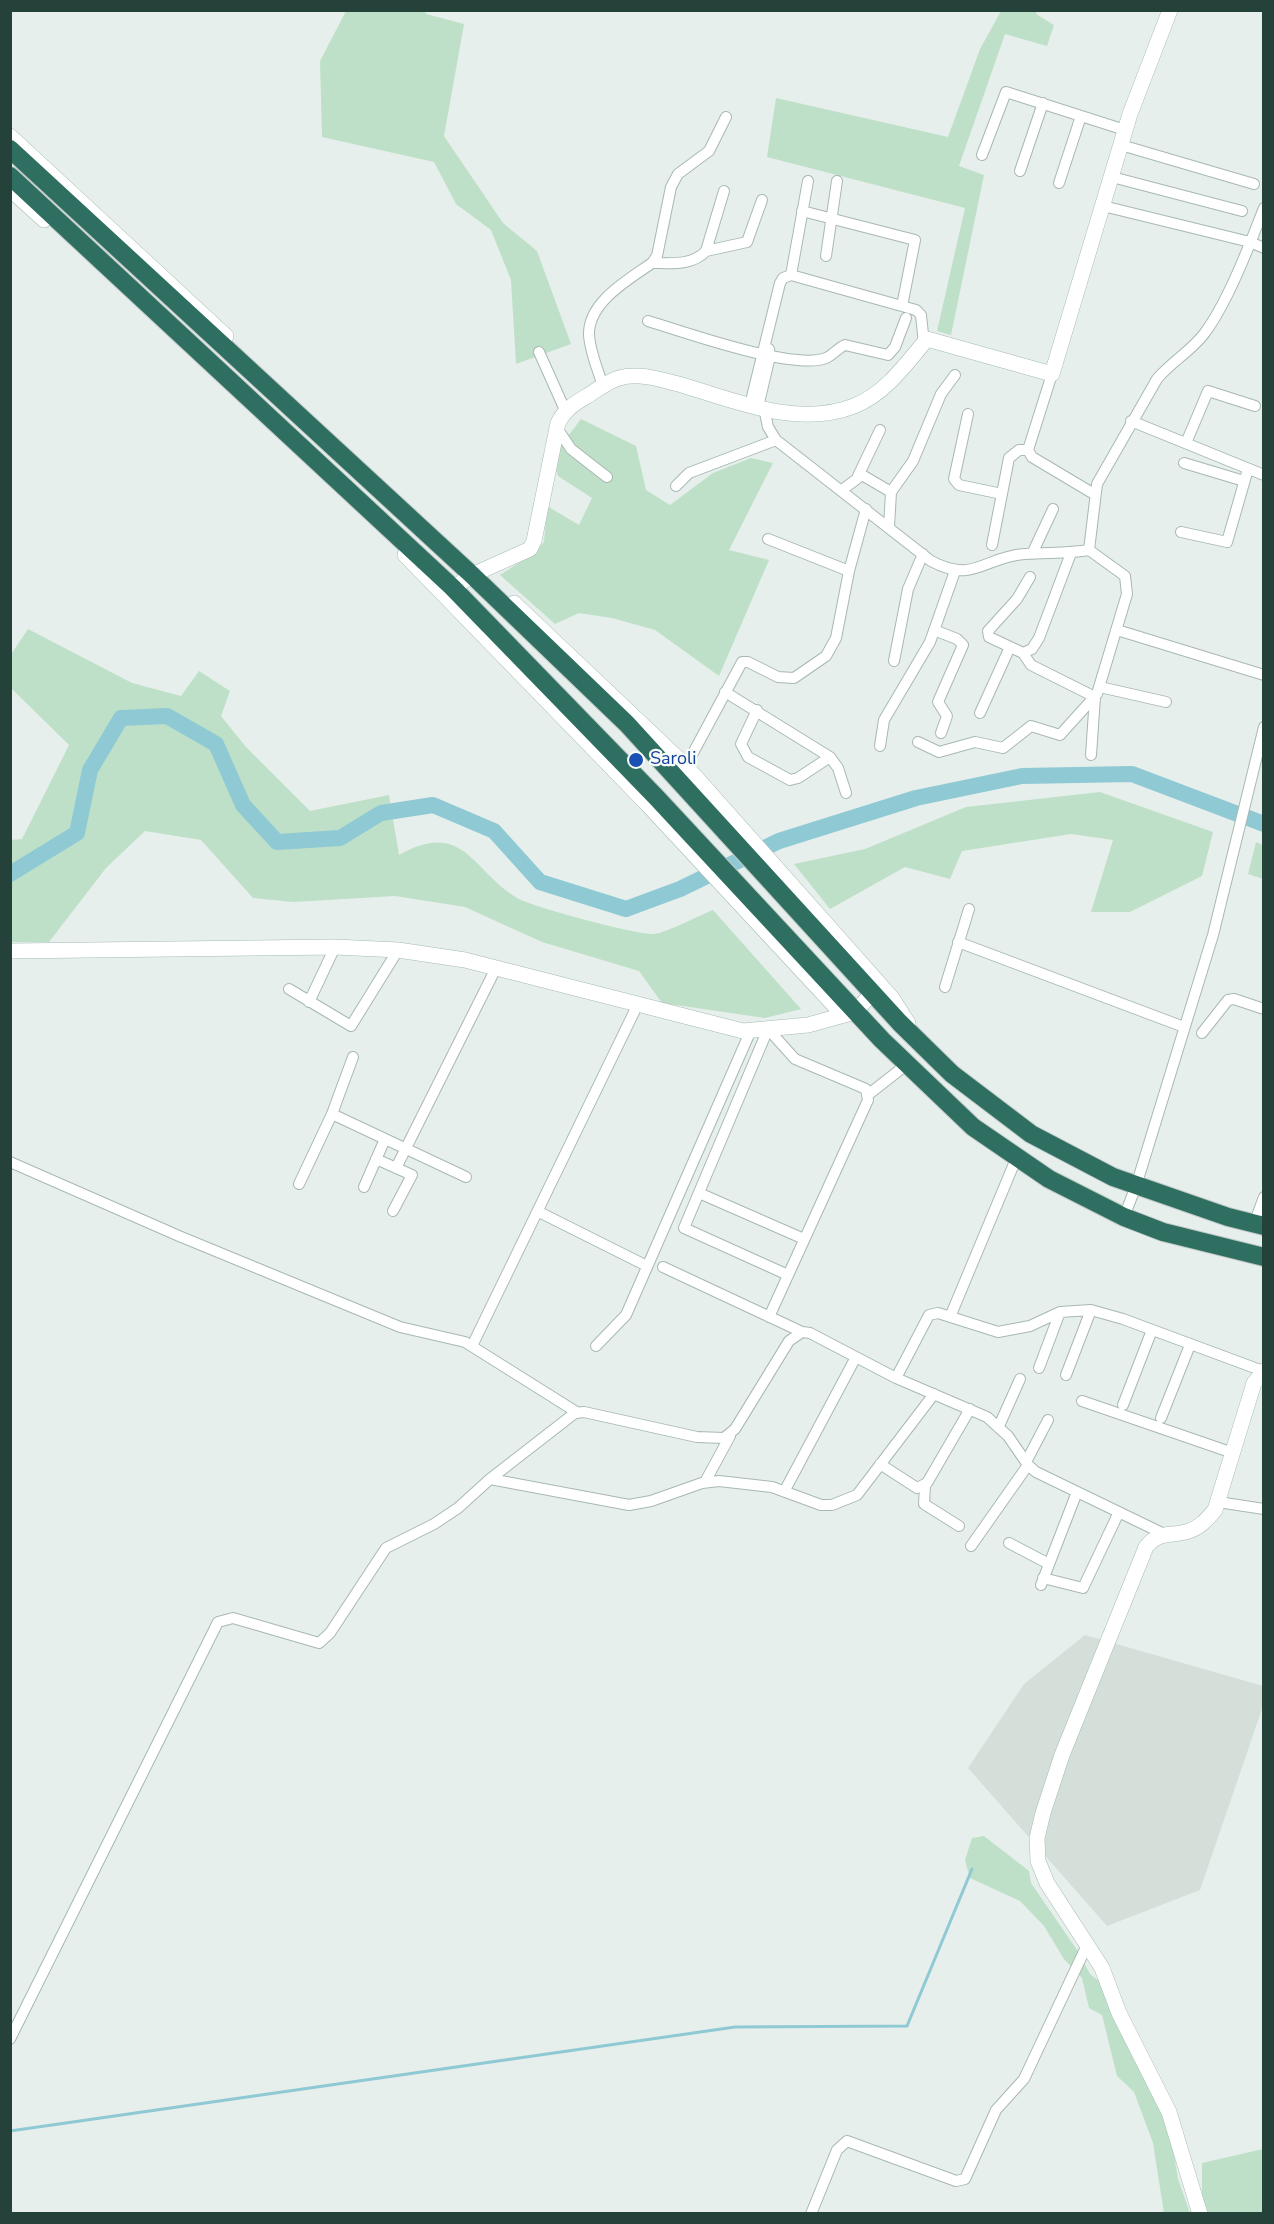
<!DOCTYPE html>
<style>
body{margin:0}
#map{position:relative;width:1274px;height:2224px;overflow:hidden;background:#e6efeb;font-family:"Nunito Sans",sans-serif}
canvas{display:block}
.frame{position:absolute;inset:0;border:12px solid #24423a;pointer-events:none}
</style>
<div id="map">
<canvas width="1274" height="2224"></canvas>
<div class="frame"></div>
</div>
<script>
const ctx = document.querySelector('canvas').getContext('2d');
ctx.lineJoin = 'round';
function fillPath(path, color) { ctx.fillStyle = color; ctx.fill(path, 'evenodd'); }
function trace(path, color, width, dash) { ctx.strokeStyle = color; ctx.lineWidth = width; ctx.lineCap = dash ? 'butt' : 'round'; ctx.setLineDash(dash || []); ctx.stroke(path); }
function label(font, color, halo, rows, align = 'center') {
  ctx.font = font + ' "Nunito Sans",sans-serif'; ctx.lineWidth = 4.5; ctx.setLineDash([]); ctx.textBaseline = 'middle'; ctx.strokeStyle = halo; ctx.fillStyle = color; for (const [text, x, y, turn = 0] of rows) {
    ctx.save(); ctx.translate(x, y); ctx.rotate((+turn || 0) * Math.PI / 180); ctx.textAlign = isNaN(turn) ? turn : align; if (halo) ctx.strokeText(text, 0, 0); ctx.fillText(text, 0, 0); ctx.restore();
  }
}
const built = new Path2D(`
 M1085,1635L1263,1686V1706L1200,1890L1107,1926L968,1768L1024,1684Z`);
const green = new Path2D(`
 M346,11H425L426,14L464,24L444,136L503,223L537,251L571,344L516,364L511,280L491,230L456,204L434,162L322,137L320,61Z
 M1001,11H1037L1036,14L1054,25L1047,46L1005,34L959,166L984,175L951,335L937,331L965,208L767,157L776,98L948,137L980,49Z
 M581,419L636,446L646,490L670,505L713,473L751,458L773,463L729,550L769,560L719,676L655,630L612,618L579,613L555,624L500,575L531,555L544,542L547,506L579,525L592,498L558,476L552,457Z
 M28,629L132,683L181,696L199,671L230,691L221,716L246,747L310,811L389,795L399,855C464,819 471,870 517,898C532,907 637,935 654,934C666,933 700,915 713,910L801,1009L765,1018L662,1003L639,971L542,942L465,907L395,896L293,902L253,898L201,840L145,831L106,868L49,942H11V840L22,839L69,745L11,688L10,656Z
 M1100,792L1213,832L1202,876L1130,912H1091L1113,840L1071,834L962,851L950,879L905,867L830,909L794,864L865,849L966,807Z
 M1256,842L1263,845V879L1248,874Z
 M984,1836L1029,1871L1031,1883L1077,1950L1090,1974L1105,1986L1154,2091L1171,2136L1178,2179L1190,2213H1164L1153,2143L1134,2092L1117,2076L1102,2015L1089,2008L1082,1978L1064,1959L1044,1926L1020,1901L970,1878L965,1860L972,1838Z
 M1263,2149V2213H1208L1202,2196V2163Z`);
const stream = new Path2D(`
 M10,2131L735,2027L907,2026L972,1869`);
const river = new Path2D(`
 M10,874L77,833L90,770L121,718L167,716L216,744L243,805L277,842L340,838L381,813L433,805L494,831L540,882L626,909L680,889L779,841L916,798L1022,776L1132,774L1264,824`);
const street = new Path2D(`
 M1121,145L1254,184
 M982,155L1006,92L1125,130
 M1020,171L1043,103
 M1112,177L1242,211
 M1059,183L1081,116
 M1103,206L1250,242L1264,248
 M802,211L915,240L902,306
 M706,251L747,242L762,200
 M826,256L837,181
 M652,263C671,263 692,266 706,251L724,191
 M791,275L808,181
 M648,321C684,332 794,371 826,358C833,355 838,348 845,345L888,355L895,347L906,318
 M539,352L565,410
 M1052,374L1028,450L1032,457L1094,494
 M603,386C598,370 590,352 589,335C588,302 628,280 652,263L657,256L671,187L678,174L709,151L726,117
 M750,405L780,283L783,278L791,275L916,310L921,315L924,344
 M758,407L770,356L769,349
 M764,408L768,427L776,440L931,561C974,584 984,557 1024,554C1046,552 1067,554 1089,550
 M968,414L954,479L959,485L1002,494
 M1131,421L1264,475
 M557,428L571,449L607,477
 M1186,443L1208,391L1255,406
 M1184,463L1244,481
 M858,476L880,430
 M676,486L689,473L776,440
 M842,490L862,475L891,492
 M889,527L891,492L913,461L941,394L955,375
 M1181,532L1227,542L1248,469
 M768,539L849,571
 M992,545L1009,458L1019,450H1028
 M1032,554L1053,509
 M1030,577L1017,599L988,631L989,637L1023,653L1032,649L1039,638L1071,553
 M934,630L957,639L963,645L938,702L947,716L941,733
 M1117,630L1264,675
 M1023,653L1031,665L1095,697L1091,755
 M894,661L908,589L923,554
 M1100,687L1166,702
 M725,692L830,757L838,768L846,793
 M757,710L741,744L748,757L790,780L798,778L830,757
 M980,713L1010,647
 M918,742L939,752L975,742L1003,748L1031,726L1060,735L1097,694L1127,594L1125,576L1089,550L1097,484L1157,379C1171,362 1190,352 1204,334C1228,302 1249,246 1264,208
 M880,746L884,720L930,642L955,571
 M686,766L742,662H748L778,677L794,678L826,656L836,638L849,571L866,509
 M958,942L1184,1027
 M945,987L969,909
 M289,989L351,1026L398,950
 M309,1002L335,947
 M1202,1033L1228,1000L1234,999L1264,1009
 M869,1094L906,1065
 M332,1114L466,1177
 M376,1159L412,1175L393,1211
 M10,1162L179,1236L400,1327L465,1342L578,1413
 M396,1168L496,968
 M299,1184L332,1114L353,1057
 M364,1187L385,1139
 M699,1193L804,1239
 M539,1212L647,1266
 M1124,1217L1136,1186L1213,935L1264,727
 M1254,1224L1264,1197
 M663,1267L802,1332
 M769,1317L868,1100L866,1089L795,1059L768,1029L684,1228L788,1275
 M950,1317L1016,1159
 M472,1346L638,1004
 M596,1346L626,1315L751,1030
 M1039,1368L1060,1312
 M1066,1375L1091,1310
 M896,1378L929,1315L938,1313L998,1332L1030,1326L1060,1312L1091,1310L1123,1319L1263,1371
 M1082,1401L1233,1453
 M1123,1405L1152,1330
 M1161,1418L1190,1345
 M999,1426L1020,1379
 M1026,1462L1048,1420
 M880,1464L917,1488L927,1483L970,1409
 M490,1479L629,1505L651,1501L702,1483L719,1481L772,1487L821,1505H832L857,1495L934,1394
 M705,1482L730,1436
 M925,1485L924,1504L959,1526
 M785,1490L856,1357
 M1218,1502L1264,1509
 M1009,1543L1049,1564
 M971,1546L1028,1465
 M1043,1578L1083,1588L1119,1512
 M1041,1585L1077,1492
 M10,2039L218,1622L233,1618L319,1643L330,1633L386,1548L434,1524L458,1508L490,1479L575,1413L584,1412L697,1437L724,1438L735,1429L789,1341L802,1332L810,1333L896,1378L987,1417L1008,1436L1028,1465L1036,1472L1164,1534
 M811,2214L837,2150L847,2141L956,2181L965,2179L996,2110L1024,2079L1087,1945`);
const secondary = new Path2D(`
 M10,136L226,336
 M10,189L44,220
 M405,555L647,804L843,1015
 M445,594L472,575L530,549L534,541L558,423C565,409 574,404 587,396C597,390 608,381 619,378C639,372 662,380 682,385C736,401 798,428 854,406C885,394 906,364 927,339L1052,374L1130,114L1170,10
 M514,603L686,766L892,998L908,1023
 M10,951L335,947L398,950L465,960L743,1031L808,1025L855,1012L880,985
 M1200,2214L1169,2112L1119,2013L1102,1968L1047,1883L1038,1861L1037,1838L1043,1813L1062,1755L1146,1547C1159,1530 1172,1537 1189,1531C1201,1527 1208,1518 1215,1510L1254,1383L1264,1371`);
const highway = new Path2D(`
 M10,149L472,575L627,724L900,1023L952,1074L1031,1134L1113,1177L1228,1217L1264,1226
 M10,176L452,587L656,797L882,1040L973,1127L1049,1179L1124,1217L1163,1232L1264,1257`);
const markers = [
 [636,760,8,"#1a4fb4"]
];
const transitNames = [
 ["Saroli",650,760]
];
fillPath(built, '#d4dfda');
fillPath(green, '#bfe0c8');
trace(stream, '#8ec9d4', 3);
trace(river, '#8ec9d4', 16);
trace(street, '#a8b8b2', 12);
trace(secondary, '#a4bbb3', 16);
trace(highway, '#c2cac8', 20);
trace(street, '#fff', 10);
trace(secondary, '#fff', 15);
trace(highway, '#2f6f62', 18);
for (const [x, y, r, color] of markers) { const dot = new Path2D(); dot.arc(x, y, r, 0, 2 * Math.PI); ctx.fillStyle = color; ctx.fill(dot); trace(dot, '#f7fbf9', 2); }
label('18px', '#164399', '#f7fbf9', transitNames, 'left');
</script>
